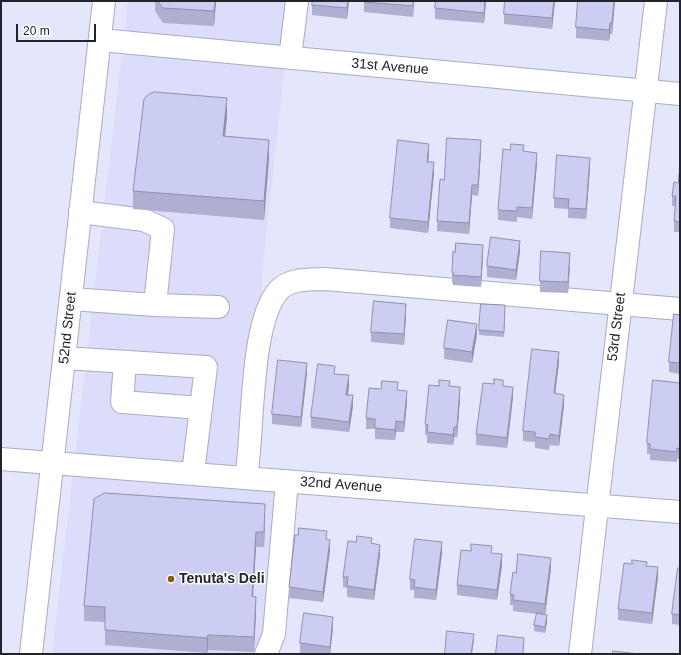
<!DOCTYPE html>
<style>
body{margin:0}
#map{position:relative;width:681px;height:655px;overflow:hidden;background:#e4e6fc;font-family:Helvetica,sans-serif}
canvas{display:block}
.frame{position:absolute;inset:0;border:2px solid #22232b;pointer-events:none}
.scale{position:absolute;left:16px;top:24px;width:80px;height:18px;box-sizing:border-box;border:2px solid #22232b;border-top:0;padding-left:5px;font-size:12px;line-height:14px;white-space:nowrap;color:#22232b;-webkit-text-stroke:3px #fff;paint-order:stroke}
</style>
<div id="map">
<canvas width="681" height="655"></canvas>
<div class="frame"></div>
<div class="scale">20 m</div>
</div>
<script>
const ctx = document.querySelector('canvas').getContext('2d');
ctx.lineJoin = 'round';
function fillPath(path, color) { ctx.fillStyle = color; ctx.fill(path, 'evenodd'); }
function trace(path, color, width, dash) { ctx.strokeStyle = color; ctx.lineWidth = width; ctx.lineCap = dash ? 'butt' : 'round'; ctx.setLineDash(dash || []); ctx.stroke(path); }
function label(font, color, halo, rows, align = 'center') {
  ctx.font = font + ' Helvetica,sans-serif'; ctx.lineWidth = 3; ctx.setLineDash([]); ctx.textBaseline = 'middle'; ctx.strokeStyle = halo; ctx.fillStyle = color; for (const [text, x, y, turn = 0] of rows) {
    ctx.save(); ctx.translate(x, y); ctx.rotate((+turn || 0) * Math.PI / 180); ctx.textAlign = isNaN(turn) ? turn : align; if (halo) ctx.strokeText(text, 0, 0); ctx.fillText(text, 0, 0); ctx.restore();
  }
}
const built = new Path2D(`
 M128,1H292L263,265L252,472L297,475L275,654H52Z`);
const minor = new Path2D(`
 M100,40L680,94
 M290,58L297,1
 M71,299L155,305L163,229L144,220L80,212
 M155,305L218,307
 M65,358L206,367L193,473
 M125,362L122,402L201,408
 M1,459L680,512
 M246,478C254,432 249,323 279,290C290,278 310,280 325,279L680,309
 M266,654L274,634L287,481
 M580,654L656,1`);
const major = new Path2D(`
 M31,654L104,1`);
const wall = new Path2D(`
 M155,1H216L214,26L163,23L155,11Z
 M349,1L347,19L312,15V5Z
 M364,1H414L413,17L364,12Z
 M486,1L484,23L435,19V8Z
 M505,1H555L552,29L504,24V14Z
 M615,1L612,34H610L609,41L576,38V27Z
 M227,117L225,136L269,158L264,220L133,209V191Z
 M481,151L478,196L472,195L469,234L437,231V221L444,180Z
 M524,151L537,163L532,219L517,217V222L498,220V210Z
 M429,155L428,162L434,173L428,233L390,228V218Z
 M680,165V232H674V221L675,206H672V196L678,183Z
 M590,168L586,219L568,218V209L554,208V198Z
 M520,251L516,280L487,277V266Z
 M483,256L481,287L453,285V283H452V272Z
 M570,264L568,293L540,292V281Z
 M505,311L504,337L479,335V330Z
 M406,314L404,345L371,342V332Z
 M680,315V374L669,372V362Z
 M477,334L472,363L444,359V348Z
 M559,362L555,393L564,405L559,446L550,445L549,450L535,448V442L523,441V431Z
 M307,373L301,427L272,424V414Z
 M335,374L349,386L348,395L353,406L349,432L311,428V417Z
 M680,383V459H677V462L650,460V454H647V443Z
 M503,386L513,397L507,448L476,445V434Z
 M450,387L460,398L457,438L454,437L453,445L427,443V435H425V424Z
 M398,390L407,402L404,432H396L395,440L375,439V429H366V418Z
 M265,519L264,547H256L253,596L256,612L254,652L208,650L207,653L105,645V622L84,621V606Z
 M298,535L327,539L330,550L323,602L289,598V587Z
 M372,544L380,555L374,600L347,597V588L343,587V577Z
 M442,553L436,600L414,598V590H410V579Z
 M492,553L502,565L497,600L457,595V585Z
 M647,566L658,577L652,624L618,620V609Z
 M551,568L545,615L547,621L545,633L534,631V625L537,614L513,611V605H510V594Z
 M680,568V625L672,624V614Z
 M333,628L330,654H306L300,653V643Z`);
const shadedWall = new Path2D(`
 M215,1H216L214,26V11Z
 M348,1H349L347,19V8Z
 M413,1H414L413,17Z
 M485,1H486L484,23V13Z
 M554,1H555L552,29V18Z
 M614,1H615L612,34V23Z
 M610,23V34L609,41V30Z
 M227,98V117L223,154V136Z
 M269,140V158L264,220V201Z
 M481,140V151L478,196V185Z
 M429,144V155L427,172V162Z
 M537,153V163L532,219V208Z
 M590,158V168L586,219V209Z
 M434,162V173L428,233V222Z
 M472,185V195L469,234V223Z
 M520,241V251L516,280V270Z
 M483,245V256L481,287V277Z
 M570,253V264L568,293V282Z
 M406,304V314L404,345V334Z
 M477,324V334L472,363V352Z
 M559,352V362L554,404V393Z
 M307,363V373L301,427V417Z
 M349,375V386L346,405V395Z
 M460,387V398L457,438V427Z
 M513,387V397L507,448V438Z
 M407,391V402L404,432V422Z
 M353,395V406L349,432V422Z
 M564,395V405L559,446V436Z
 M396,421V432L395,440V430Z
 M454,427V437L453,445V435Z
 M265,504V519L264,547V532Z
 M256,532V547L252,611V596Z
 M330,540V550L323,602V592Z
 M442,542V553L436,600V590Z
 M380,545V555L374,600V590Z
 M502,554V565L497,600V590Z
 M551,558V568L545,615V604Z
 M658,567V577L652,624V613Z
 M256,597V612L254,652V637Z
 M547,615V621L545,633V627Z
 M333,617V628L330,654V647Z
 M474,634V639L472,654H471Z
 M208,635V650L207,653V638Z`);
const building = new Path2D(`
 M158,1H215L214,11L163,8Z
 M313,1H348L347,8L312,5Z
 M364,1H413V6L364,2Z
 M436,1H485L484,13L435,8Z
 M505,1H554L552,18L504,14Z
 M578,1H614L612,23H610L609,30L576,27Z
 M155,92L227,98L223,136L269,140L264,201L133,191L144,99L149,94Z
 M447,138L481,140L478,185H472L469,223L437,221L440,179L444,180Z
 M398,140L429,144L427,162H434L428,222L390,218Z
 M511,144L524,145L523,151L537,153L532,208L517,207V211L498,210L503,149L510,150Z
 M557,155L590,158L586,209L568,208L569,199L554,198Z
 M680,165V222L674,221L676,196H672L674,182L678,183Z
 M491,237L520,241L516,270L487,266Z
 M456,243L483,245L481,277L453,275V272H452L453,251L455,252Z
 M541,251L570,253L568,282L540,281Z
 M374,301L406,304L404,334L371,332Z
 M481,304L505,305L504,332L479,330Z
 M674,314L680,315V363L669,362Z
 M448,320L477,324L472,352L444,348Z
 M532,349L559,352L554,393L564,395L559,436L550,434L549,439L535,437V432L523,431Z
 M278,360L307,363L301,417L272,414Z
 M318,364L335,366L334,374L349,375L346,395H353L349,422L311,417Z
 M494,379L503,380V386L513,387L507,438L476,434L483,383L494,384Z
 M439,380L450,381L449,386L460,387L457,427H454L453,435L427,432L428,425L425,424L429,385L439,386Z
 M653,380L680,383V449L677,448V452L650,449V444L647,443Z
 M382,381L398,382L397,390L407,391L404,422L396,421L395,430L375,428V419L366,418L369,388L381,389Z
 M105,493L265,504L264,532H256L252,596L256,597L254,637L208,635L207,638L105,630V607L84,606L94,499Z
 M299,528L327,531L326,539L330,540L323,592L289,587L295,535H298Z
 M357,536L372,538L371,543L380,545L374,590L347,586L348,577H343L348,541L356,542Z
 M415,539L442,542L436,590L414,587L415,580L410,579Z
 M471,544L492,546L491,553L502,554L497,590L457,585L461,550L471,551Z
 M518,554L551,558L545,604L513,600L514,595L510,594L513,572L516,573Z
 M632,560L647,562L646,566L658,567L652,613L618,609L624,563L632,564Z
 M678,568H680V615L672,614Z
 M304,613L333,617L330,647L300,643Z
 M537,613L547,615L545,627L534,625Z
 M447,631L474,634L471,654H445Z
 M498,635L524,638L523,654H496Z
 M613,651L639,654H613Z`);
const markers = [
 [171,579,4,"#8b5b01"]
];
const streetNames = [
 ["31st Avenue",390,67,5],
 ["53rd Street",617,327,-83],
 ["52nd Street",68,328,-84],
 ["32nd Avenue",341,485,4]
];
const poiNames = [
 ["Tenuta's Deli",179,579]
];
fillPath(built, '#dcddfb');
trace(minor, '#aaabc0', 24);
trace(major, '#aaabc0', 24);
trace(minor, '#fff', 22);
trace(major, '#fff', 22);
fillPath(wall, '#afb0d1');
fillPath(shadedWall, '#8f90aa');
fillPath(building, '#cccdf3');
trace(building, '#8f90aa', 1);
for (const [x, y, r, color] of markers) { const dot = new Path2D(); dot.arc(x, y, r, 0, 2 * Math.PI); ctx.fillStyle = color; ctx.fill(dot); trace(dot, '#fff', 1.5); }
label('14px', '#22232b', '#fff', streetNames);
label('bold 14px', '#22232b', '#fff', poiNames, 'left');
</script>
